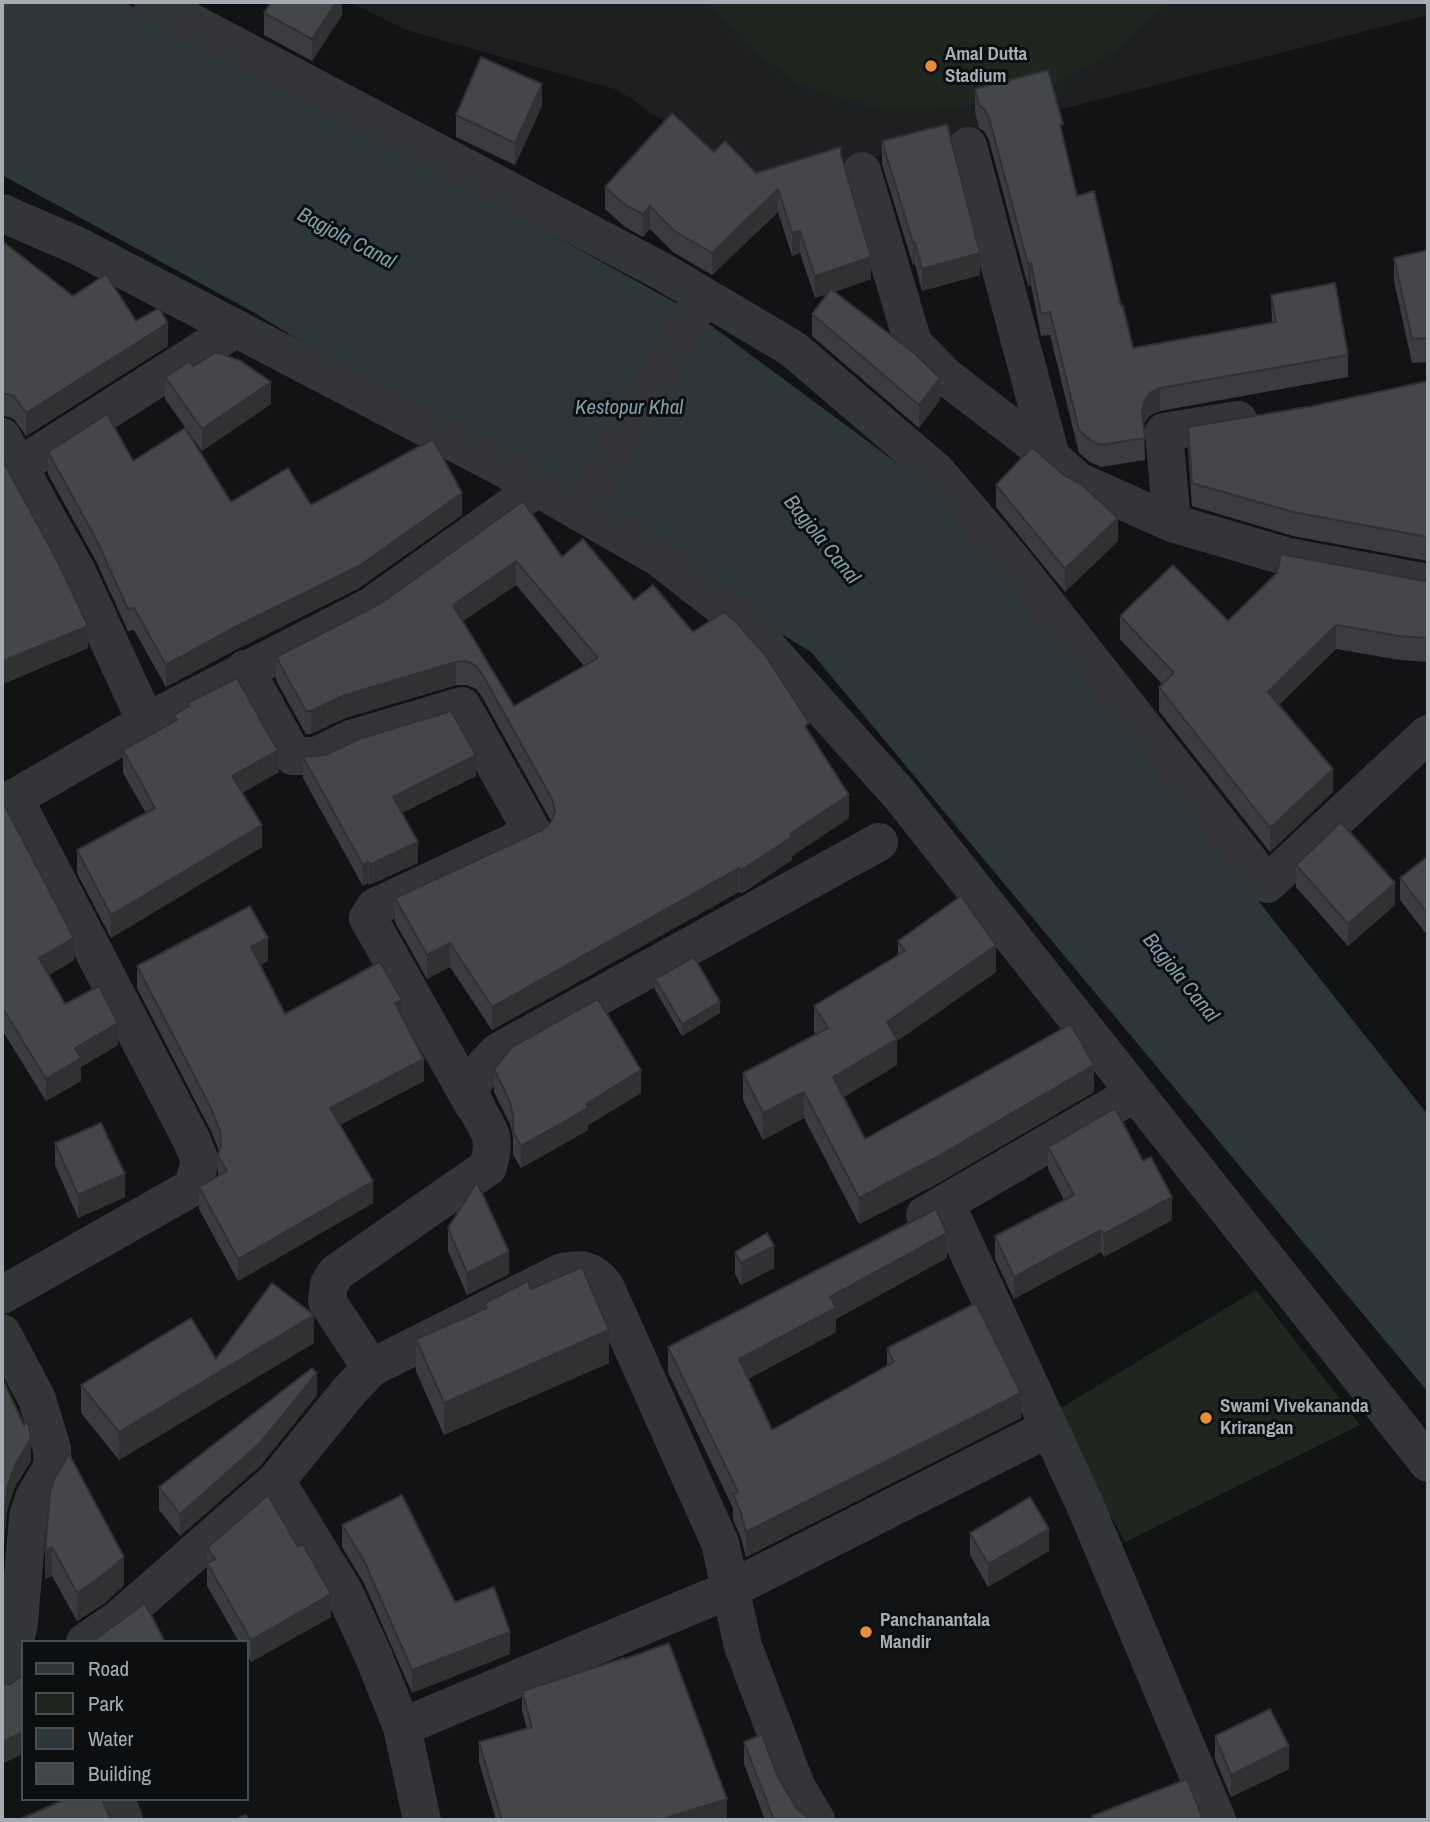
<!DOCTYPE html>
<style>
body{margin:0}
#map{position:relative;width:1430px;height:1822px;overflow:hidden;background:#121314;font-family:"Archivo Narrow",sans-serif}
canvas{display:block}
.frame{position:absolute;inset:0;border:4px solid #a5acb3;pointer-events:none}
.legend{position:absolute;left:21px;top:1640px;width:228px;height:161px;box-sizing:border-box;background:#0d0e0f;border:2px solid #4a4d51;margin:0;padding:9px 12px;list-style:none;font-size:21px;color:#a5acb3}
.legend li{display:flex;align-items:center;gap:14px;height:35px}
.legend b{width:35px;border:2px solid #4a4d51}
</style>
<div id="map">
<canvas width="1430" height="1822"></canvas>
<div class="frame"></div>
<ul class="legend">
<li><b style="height:9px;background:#343538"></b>Road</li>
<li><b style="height:19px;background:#1f261f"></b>Park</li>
<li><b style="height:19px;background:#2d373b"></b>Water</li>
<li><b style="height:19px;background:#444649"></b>Building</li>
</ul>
</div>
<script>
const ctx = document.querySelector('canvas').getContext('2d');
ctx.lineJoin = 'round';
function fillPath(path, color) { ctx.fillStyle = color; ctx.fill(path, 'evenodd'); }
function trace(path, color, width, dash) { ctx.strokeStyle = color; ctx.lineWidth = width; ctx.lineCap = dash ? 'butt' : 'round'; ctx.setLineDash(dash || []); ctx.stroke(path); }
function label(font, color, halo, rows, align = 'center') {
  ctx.font = font + ' "Archivo Narrow",sans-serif'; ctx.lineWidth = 6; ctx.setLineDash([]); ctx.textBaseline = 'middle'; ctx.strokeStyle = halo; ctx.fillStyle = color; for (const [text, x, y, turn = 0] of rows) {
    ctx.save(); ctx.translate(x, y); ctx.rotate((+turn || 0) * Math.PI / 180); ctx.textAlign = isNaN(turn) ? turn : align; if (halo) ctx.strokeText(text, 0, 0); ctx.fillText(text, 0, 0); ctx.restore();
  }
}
const built = new Path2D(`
 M350,2H1428V15L759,187L618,90L406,30Z`);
const green = new Path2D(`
 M708,2H1176L1163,6L1117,50L1057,83L958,108L880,109L802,86L744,44Z
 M1256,1290L1360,1425L1125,1542L1054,1412Z`);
const water = new Path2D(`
 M2,2H124L294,92L694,313L931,488L1428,1115V1392L811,652L253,312L2,175Z`);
const minor = new Path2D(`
 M153,2L665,273L793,349L937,472L1012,560L1267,884L1428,734
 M968,146L1051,457
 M862,171L913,343L945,376L1051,457L1078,481L1172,523L1288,557L1428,583
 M2,213L76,245L503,468L658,557L752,630L900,795L1428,1463
 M2,437L77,572L146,722L2,805
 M18,467L235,329
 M579,512L703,296
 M1172,523L1164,432L1238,420
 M245,669L293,756H316L351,739L462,706L533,833L375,907L368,918L473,1104
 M146,722L370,607L537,488
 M946,1204L1085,1505L1217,1820
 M925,1215L1135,1093
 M2,1295L193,1187L200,1161L192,1141L14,798
 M2,1333L37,1399L52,1449L53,1466L34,1498L28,1517L19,1623L4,1686
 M371,1368L327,1301L329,1284L336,1273L488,1167C501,1124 477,1126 470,1088L482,1069L498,1052L879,842
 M276,1481L344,1592L373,1655L402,1727L422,1820
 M85,1642L119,1619L276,1481L350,1390L371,1368L562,1272C582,1269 591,1268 605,1286L720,1543L743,1646L796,1786L816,1820
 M402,1727L729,1590L1049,1428
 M116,1799L124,1820`);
const wall = new Path2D(`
 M342,2V15L312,61L264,35V13Z
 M975,89L1063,138L1077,196L1121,306L1133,348L1272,323L1271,295L1348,355V377L1160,411L1150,415L1144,424L1145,460L1101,467L1090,462L1079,453L1050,335L1041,336L1031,285L1028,286L989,140L984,131L979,128L975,112Z
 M542,106L515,165L456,137V115Z
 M882,141L980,275L922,291L915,264L913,265L882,164Z
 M714,152L756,173L841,155L871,279L834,292L940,400L919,428L812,336V314L827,294L815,298L800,253L792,256L778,212L712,275L673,252L650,229L643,237L625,227L605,209V187Z
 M2,241L73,296L136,321L168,346L26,436L14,419L2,415Z
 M1428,250V362L1412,363L1394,281V258Z
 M193,366L271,404L202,451L165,399V377Z
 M1428,381V561L1293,536L1192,506L1188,450V427L1313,406Z
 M48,452L133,461L231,502L311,505L462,515L359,588L235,650L166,687L134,630L128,631L96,561L48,474Z
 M2,459L88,648L3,684L2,680Z
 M996,485L1118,541L1065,592L996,507Z
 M523,501L562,557L634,600L693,632L809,731L849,818L792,856V860L744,892L740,893L739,892L492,1030L450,967L427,979L395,922V898L542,830L551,822V821L481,695L475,688L466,685H456L345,718L311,734H306L276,680V657L383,602ZM516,585L584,666L514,706L463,621Z
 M1424,581H1428V662L1400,660L1336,649L1279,705L1333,792L1270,852L1159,711V687L1162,684L1120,639V616L1228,621Z
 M187,703L279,772L242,793L262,847L111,938L77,873V850L146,813L123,773V750L174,721V715L187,707Z
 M303,757L476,776L402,813L418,863L369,885L368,883L363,886L303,778Z
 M2,804L74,960L49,975L65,1004L118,1045L81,1067V1081L46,1101L2,1030Z
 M1428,856V936L1400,900V878Z
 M1296,865L1395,905L1348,946L1296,887Z
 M898,941L996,972L897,1041V1065L844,1097L865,1139L1094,1092L935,1185L859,1224L804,1118L763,1140L743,1100V1073L816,1035L814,1032V1006L898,955Z
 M268,961L260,965L285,1014L402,1016L424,1081L340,1125L373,1203L238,1281L199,1209V1187L218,1176V1156L219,1151L212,1133L137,988V966Z
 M655,979L720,1013L682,1036L655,990Z
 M494,1069L641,1093L588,1125V1130L521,1168L513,1155V1137L510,1124L494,1092Z
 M55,1143L125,1197L78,1218L55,1165Z
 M1048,1147L1172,1220L1104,1257L1101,1252L1014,1299L995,1259V1236L1064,1200L1048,1169Z
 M448,1228L509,1274L467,1295L448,1251Z
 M735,1252L774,1268L741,1285L735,1274Z
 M947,1258L836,1319V1332L748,1379L772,1430L887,1366V1348L1021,1418L746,1557L741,1538L733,1519V1508L668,1372V1347Z
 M531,1289L609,1363L444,1435L416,1371V1339L485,1309V1303Z
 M314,1343L119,1460L81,1413V1385L216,1359Z
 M317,1395L260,1466L180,1536L159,1510V1487Z
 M50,1493L124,1585L106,1602L77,1621L52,1576L45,1579Z
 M342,1525L510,1654L412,1693L364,1583L342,1547Z
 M970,1533L1049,1551L988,1587L970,1555Z
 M207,1548L331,1617L251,1662L247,1655V1642H239L207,1586Z
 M522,1691L727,1819L722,1820H496L479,1762V1742L527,1729L522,1711Z
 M1215,1736L1289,1769L1231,1797L1215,1759Z
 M744,1742L777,1775L797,1809L809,1820H765L744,1764Z`);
const shadedWall = new Path2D(`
 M336,2H342V15L312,61V39Z
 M542,84V106L515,165V143Z
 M778,189V212L712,275V253Z
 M650,206V229L643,237V214Z
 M800,231V253L792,256V233Z
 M915,242V264L913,265V243Z
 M980,253V275L922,291V269Z
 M871,257V279L815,298V276Z
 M1031,263V285L1028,286V264Z
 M168,323V346L26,436V413Z
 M940,378V400L919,428V405Z
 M271,382V404L202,451V429Z
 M1160,388V411L1150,415L1144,424L1142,412L1144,402L1150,393Z
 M462,493V515L359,588L235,650L166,687V665Z
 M1118,518V541L1065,592V569Z
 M516,561V585L453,628V605Z
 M1336,625V649L1268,715V692Z
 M88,626V648L3,684V661Z
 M456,662V685L345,718L311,734V711L345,695Z
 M279,750V772L232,799V776Z
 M476,755V776L393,817V797Z
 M1333,769V792L1270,852V828Z
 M849,795V818L792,856V860L740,893V870L790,834Z
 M262,825V847L111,938V915Z
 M418,842V863L369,885V865Z
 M368,862V883L363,886V865Z
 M739,868V892L492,1030V1007Z
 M1395,883V905L1348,946V924Z
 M74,938V960L39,981V958Z
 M268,938V961L251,970V947Z
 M450,943V967L427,979V955Z
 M996,945V972L897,1041V1065L833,1103V1077L887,1022Z
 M402,1000V1022L395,1003Z
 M720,1002V1013L682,1036V1024Z
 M118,1023V1045L81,1067V1081L46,1101V1079L75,1048Z
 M424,1059V1081L330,1130V1108Z
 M1094,1065V1092L935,1185L859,1224V1198Z
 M641,1070V1093L588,1125V1130L521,1168V1146L586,1104Z
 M804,1092V1118L763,1140V1113Z
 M125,1174V1197L78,1218V1195Z
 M373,1181V1203L238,1281V1259Z
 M1172,1197V1220L1104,1257V1234Z
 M1101,1230V1252L1014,1299V1277Z
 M947,1233V1258L836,1319V1332L739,1384V1359L830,1297Z
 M774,1246V1268L741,1285V1263Z
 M509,1252V1274L467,1295V1273Z
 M314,1315V1343L119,1460V1432Z
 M609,1330V1363L444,1435V1403Z
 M317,1373V1395L260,1466L180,1536V1514Z
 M1021,1393V1418L746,1557V1532Z
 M31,1438V1461L15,1487L7,1511L2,1570V1547L7,1488L15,1465Z
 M1049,1529V1551L988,1587V1564Z
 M52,1547V1576L45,1579V1551Z
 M124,1557V1585L106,1602L77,1621V1593Z
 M331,1594V1617L251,1662V1640Z
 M510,1632V1654L412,1693V1670Z
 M23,1732V1754L2,1764V1742Z
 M1289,1746V1769L1231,1797V1775Z
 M727,1799V1819L722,1820H659Z`);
const building = new Path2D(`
 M271,2H336L312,39L264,13Z
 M481,57L542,84L515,143L456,115Z
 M1048,70L1063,124L1060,125L1077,196L1094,191L1121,306H1123L1133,348L1276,322L1271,295L1335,283L1348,355L1160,388L1150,393L1144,402L1142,412L1145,438L1101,445L1090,440L1079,430L1050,312L1041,314L1031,263L1028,264L989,118L984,109L979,105L975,89Z
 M672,113L714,152L725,141L756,173L841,147V155L871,257L815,276L800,231L792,233L778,189L712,253L673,230L650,206L643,214L625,205L605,187Z
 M947,124L980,253L922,269L915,242L913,243L882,141Z
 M2,241L73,296L106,274L136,321L159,308L168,323L26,413L14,396L2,393Z
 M1428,250V338L1412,339L1394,258Z
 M831,289L914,353L940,378L919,405L812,314Z
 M216,352L241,361L271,382L202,429L165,377L190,361L193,366Z
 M1428,381V537L1293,512L1192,483L1188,427L1313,406Z
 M107,414L133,461L185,428L231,502L288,468L311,505L433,439L462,493L359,566L235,627L166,665L134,608L128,609L96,539L48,452Z
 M1032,447L1064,475L1081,484L1118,518L1065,569L996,485Z
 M2,459L57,560L88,626L3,661L2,658Z
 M523,501L562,557L583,539L634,600L653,585L693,632L724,612L737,623L766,656L809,723L805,726L849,795L790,834L792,837L744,868L740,870L739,868L492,1007L450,943L427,955L395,898L542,830L551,822L555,811L552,799L481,672L475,665L466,661L456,662L345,695L311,711H306L276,657L383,602ZM516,561L598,658L514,706L453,605Z
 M1281,554L1424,581H1428V638L1400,636L1336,625L1268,692L1333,769L1270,828L1159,687L1174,673L1120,616L1173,565L1228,621L1277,573Z
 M237,678L274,744L279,750L232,776L262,825L111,915L77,850L155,808L123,750L177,720L174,715L189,706L187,703Z
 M451,711L476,755L393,797L418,842L369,865L368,862L363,865L303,757L325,755L359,739Z
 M2,804H4L74,938L39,958L65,1004L99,986L118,1023L75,1048L81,1058L46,1079L2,1007Z
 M1341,822L1395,883L1348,924L1296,865Z
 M1428,856V914L1400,878Z
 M961,896L996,945L887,1022L897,1039L833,1077L865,1139L1071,1024L1094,1065L935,1158L859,1198L804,1092L763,1113L743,1073L828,1028L814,1006L905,951L898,941Z
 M250,906L268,938L251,947L285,1014L380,962L402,1000L395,1003L424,1059L330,1108L373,1181L238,1259L199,1187L227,1171L218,1156L221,1144L220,1131L212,1110L137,966Z
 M694,957L720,1002L682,1024L655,979Z
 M598,999L641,1070L586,1104L588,1108L521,1146L513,1132V1115L510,1102L494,1069L512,1047Z
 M1115,1108L1143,1161L1151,1157L1172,1197L1104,1234L1101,1230L1014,1277L995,1236L1074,1195L1048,1147Z
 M101,1123L125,1174L78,1195L55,1143Z
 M477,1182L509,1252L467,1273L448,1228Z
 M936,1209L947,1233L830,1297L836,1308L739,1359L772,1430L894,1362L887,1348L976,1303L1021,1393L746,1532L741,1513L733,1494L738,1492L668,1347Z
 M767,1233L774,1246L741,1263L735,1252Z
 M582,1267L609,1330L444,1403L416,1339L487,1308L485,1303L528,1281L531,1289Z
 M272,1283L314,1315L119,1432L81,1385L191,1318L216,1359Z
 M312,1368L317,1373L260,1443L180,1514L159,1487Z
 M2,1378L24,1425L28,1422L30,1431L31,1438L15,1465L7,1488L2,1547Z
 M69,1454L124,1557L106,1573L77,1593L52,1547L45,1551L50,1493L54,1479Z
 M268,1495L298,1547L303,1544L331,1594L251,1640L207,1563L215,1559L207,1548Z
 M402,1495L455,1602L494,1587L510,1632L412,1670L364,1561L342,1525Z
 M1030,1497L1049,1529L988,1564L970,1533Z
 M145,1603L165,1642H88L97,1638Z
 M669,1643L727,1799L659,1820H502L479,1742L532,1727L522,1691L624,1658L625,1659Z
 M23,1675V1732L2,1742V1685L11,1684Z
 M1270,1709L1289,1746L1231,1775L1215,1736Z
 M762,1734L777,1775L797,1809L808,1818L809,1820H774L744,1742Z
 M1187,1779L1203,1820H1094L1092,1816Z
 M66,1799H102L111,1820H18Z
 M246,1815L249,1820H235Z`);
const markers = [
 [931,66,7,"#e58e39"],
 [1206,1418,7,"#e58e39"],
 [866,1632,7,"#e58e39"]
];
const poiNames = [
 ["Amal Dutta",945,55],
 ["Stadium",945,77],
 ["Swami Vivekananda",1220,1407],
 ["Krirangan",1220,1429],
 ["Panchanantala",880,1621],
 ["Mandir",880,1643]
];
const waterNames = [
 ["Bagjola Canal",346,239,28],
 ["Kestopur Khal",629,408],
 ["Bagjola Canal",821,540,51],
 ["Bagjola Canal",1180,978,51]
];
fillPath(built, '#1e1f21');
fillPath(green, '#1f261f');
fillPath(water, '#2d373b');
trace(minor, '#343538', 38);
fillPath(wall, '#3a3c3f');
fillPath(shadedWall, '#303133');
fillPath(building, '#444649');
trace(building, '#303133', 2);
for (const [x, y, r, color] of markers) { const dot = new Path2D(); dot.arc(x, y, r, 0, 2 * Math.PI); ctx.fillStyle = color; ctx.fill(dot); trace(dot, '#0d0e0f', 2.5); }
label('bold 19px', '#a5acb3', '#0d0e0f', poiNames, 'left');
label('italic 21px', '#7e9fad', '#0d0e0f', waterNames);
</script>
